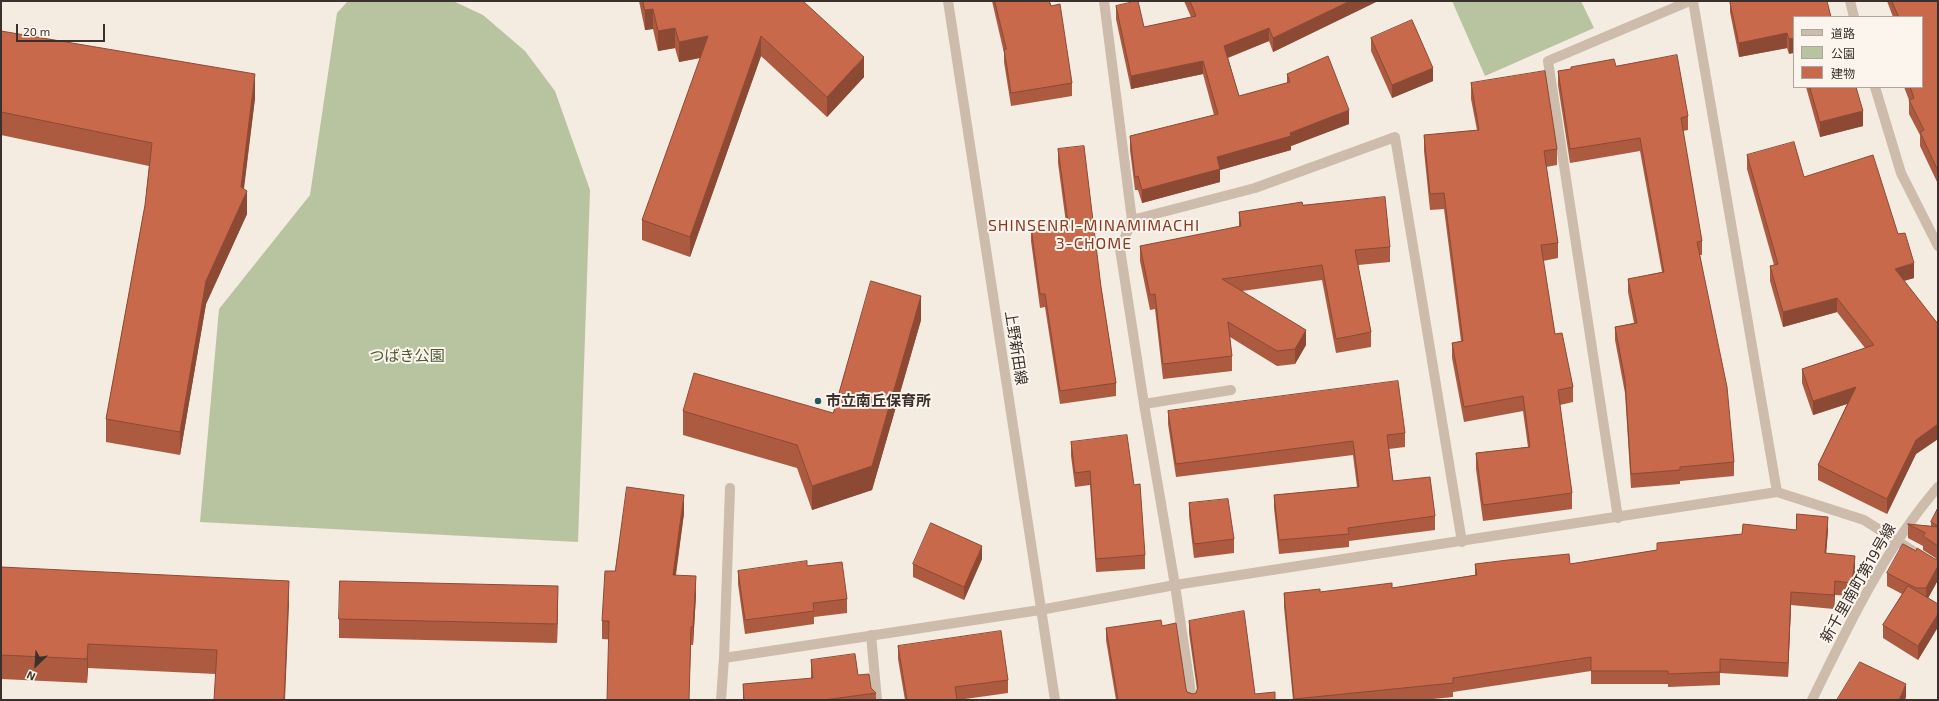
<!DOCTYPE html>
<meta charset="utf-8">
<style>
body{margin:0}
#map{position:relative;width:1939px;height:701px;overflow:hidden;background:#f4ebe1;font-family:"Exo 2","Noto Sans JP",sans-serif}
canvas{display:block}
.frame{position:absolute;inset:0;border:2px solid #3b302b;pointer-events:none}
.legend{position:absolute;left:1793px;top:16px;width:130px;height:72px;box-sizing:border-box;background:#fbf5ee;border:1px solid #aea6a0;margin:0;padding:5px 7px;list-style:none;font-size:12px;color:#3b302b}
.legend li{display:flex;align-items:center;gap:8px;height:20px}
.legend b{width:20px;border:1px solid #aea6a0}
.north{position:absolute;left:16px;top:645px;width:40px;height:40px;-webkit-text-stroke:3px #fbf5ee;paint-order:stroke;rotate:205deg;font-size:11px;font-weight:700;line-height:16px;text-align:center;color:#3b302b}
.north::after{content:'';display:block;margin:auto;width:14px;height:18px;background:#3b302b;clip-path:polygon(50% 0,100% 100%,50% 72%,0 100%)}
.scale{position:absolute;left:16px;top:24px;width:89px;height:18px;box-sizing:border-box;border:2px solid #3b302b;border-top:0;padding-left:5px;font-size:12px;line-height:14px;white-space:nowrap;color:#3b302b;-webkit-text-stroke:3px #fbf5ee;paint-order:stroke}
</style>
<div id="map">
<canvas width="1939" height="701"></canvas>
<div class="frame"></div>
<ul class="legend">
<li><b style="height:5px;background:#cdbbac"></b>道路</li>
<li><b style="height:11px;background:#b8c4a0"></b>公園</li>
<li><b style="height:11px;background:#c8694b"></b>建物</li>
</ul>
<div class="north">N</div>
<div class="scale">20 m</div>
</div>
<script>
const ctx = document.querySelector('canvas').getContext('2d');
ctx.lineJoin = 'round';
function fillPath(path, color) { ctx.fillStyle = color; ctx.fill(path, 'evenodd'); }
function trace(path, color, width, dash) { ctx.strokeStyle = color; ctx.lineWidth = width; ctx.lineCap = dash ? 'butt' : 'round'; ctx.setLineDash(dash || []); ctx.stroke(path); }
function label(font, color, halo, rows, align = 'center') {
  ctx.font = font + ' "Exo 2","Noto Sans JP",sans-serif'; ctx.lineWidth = 4; ctx.setLineDash([]); ctx.textBaseline = 'middle'; ctx.strokeStyle = halo; ctx.fillStyle = color; for (const [text, x, y, turn = 0] of rows) {
    ctx.save(); ctx.translate(x, y); ctx.rotate((+turn || 0) * Math.PI / 180); ctx.textAlign = isNaN(turn) ? turn : align; if (halo) ctx.strokeText(text, 0, 0); ctx.fillText(text, 0, 0); ctx.restore();
  }
}
const green = new Path2D(`
 M348,1H453L483,15L525,51L555,91L590,190L578,542L200,522L219,309L310,195L337,13Z
 M1452,1H1581L1594,28L1485,76Z`);
const minor = new Path2D(`
 M948,1L1055,700
 M1104,1L1132,220L1120,249L1144,404L1175,585L1192,700
 M1693,1L1777,492
 M1850,1L1854,17
 M1875,87L1901,173L1938,246
 M1132,220L1255,188L1395,137L1462,542
 M1144,404L1231,390
 M1618,518L1548,61L1690,1
 M871,635L877,700
 M724,658L730,488
 M721,700L724,658L1040,610L1175,585L1777,492L1864,520L1913,551
 M1812,700C1848,626 1884,550 1938,487`);
const wall = new Path2D(`
 M639,1H803L864,77L827,117L761,56L690,257L642,240V220L701,58L679,62L675,48L658,51L653,29L645,30Z
 M992,1H1053L1050,2L1072,83V96L1011,106L1004,62V53Z
 M1184,1H1378L1273,52L1269,41L1228,58L1239,96L1287,83V74L1349,124L1291,146V150L1220,170V182L1142,203L1138,190H1135L1130,150V136L1214,115L1203,74L1131,89L1116,19V6L1144,27L1191,17Z
 M1730,1H1827L1794,17L1789,54L1787,48L1739,57L1730,12Z
 M1887,1H1938V184L1920,146V135L1909,114V100L1904,87H1922V17H1893Z
 M1,31L255,98L244,189L247,214L206,304L180,455L106,442V419L145,205L149,166L1,135Z
 M1371,38L1433,81L1392,98L1371,51Z
 M1616,66L1688,116V130L1683,131L1702,241V255H1700L1734,462V476L1680,481V484L1631,488L1625,393L1615,340V327L1634,323L1628,292V279L1662,272L1640,151L1570,163L1558,85V71L1571,69V67Z
 M1471,83L1557,149V165L1546,167L1558,243V258L1543,261L1555,334L1573,387V402L1560,405L1572,493V509L1483,521L1476,469V453L1528,447L1523,411L1464,422L1452,358V343L1461,341L1444,209L1430,210L1424,151V135L1477,130L1471,99Z
 M1806,87H1856L1863,126L1820,137Z
 M1058,149L1101,287L1116,383V396L1060,404L1045,307L1040,308L1031,241V227L1066,223L1058,163Z
 M1747,155L1804,177L1898,234L1914,278L1904,281L1938,324V439L1916,454L1887,514L1818,480V465L1847,404L1813,415L1802,383V369L1865,348L1837,312L1783,327L1770,281V266L1774,265L1747,169Z
 M1303,205L1390,247V262L1358,265L1371,332V347L1336,353L1322,280L1242,291L1306,345L1295,364L1277,366L1230,337L1232,356V371L1163,379L1155,309L1150,310L1140,261V246L1239,227V212Z
 M921,320L872,490L812,510L797,468L683,435V411L833,413Z
 M1168,411L1405,433V447L1389,449L1393,481L1435,516V530L1349,541V547L1279,554L1274,508V495L1357,487L1353,455L1176,477L1168,424Z
 M1071,442L1134,485L1145,555V569L1096,572L1090,485L1075,487L1071,456Z
 M1189,503L1234,539V553L1194,558L1189,516Z
 M1938,508V580L1928,598L1938,604V627L1918,660L1883,638V625L1902,594L1887,586V573L1916,551L1935,559H1937L1923,550V546L1908,538V524L1931,526V522Z
 M684,513L676,575L696,595L693,645L602,639V621L615,571Z
 M1796,530H1828L1826,553L1855,570L1852,596L1835,595L1834,609L1791,605L1788,677L1720,673V685L1668,687V684H1591V671L1453,692V697L1423,700H1293L1284,607V593L1320,592L1392,588L1475,575V564H1570L1657,550V543Z
 M982,559L964,600L913,577V564Z
 M807,566L847,599V613L814,617V624L745,634L738,584V571Z
 M1,567L289,605L216,674L88,668L87,683L1,679Z
 M558,605L557,643L339,638V619Z
 M1189,621L1255,694L1275,700H1116L1106,640V628L1162,626L1186,689L1187,692L1193,694L1196,693L1197,690L1189,633Z
 M898,646L1008,680V693L958,700H905L898,659Z
 M811,660L858,675L876,693V700H743V684L811,679Z`);
const shadedWall = new Path2D(`
 M1350,1H1378L1273,52V38Z
 M653,9V29L645,30V10Z
 M675,28V48L658,51V31Z
 M1269,28V41L1224,59V46Z
 M1787,33V48L1739,57V43Z
 M708,36V56L679,62V42Z
 M761,36V56L690,257V237Z
 M1794,38V53L1789,54V39Z
 M864,57V77L827,117V97Z
 M1203,61V74L1131,89V76Z
 M1433,68V81L1392,98V85Z
 M255,74V98L242,201L247,191V214L206,304L180,455V432L206,281L241,187Z
 M1349,110V124L1291,146V150L1220,170V182L1142,203V190L1217,157L1290,133Z
 M1863,111V126L1820,137V122Z
 M1914,263V278L1895,283V269Z
 M921,296V320L872,490L812,510V486Z
 M1837,298V312L1783,327V312Z
 M1306,330V345L1295,364V349Z
 M1856,387V401L1813,415V401Z
 M1938,424V439L1916,454L1887,514V499L1916,440Z
 M684,495V513L673,593V575Z
 M1828,517V530L1825,567V553Z
 M982,546V559L964,600V587Z
 M1855,556V570L1852,596V583Z
 M1938,566V580L1926,602V588Z
 M696,576V595L693,645V627Z
 M289,581V605L285,700H284Z
 M1835,581V595L1834,609V595Z
 M558,586V605L557,643V624Z
 M1791,592V605L1788,677V663Z
 M1938,614V627L1918,660V646Z
 M691,627V645L689,700Z
 M88,644V668L87,683V659Z
 M1906,684V697L1905,700H1899Z`);
const building = new Path2D(`
 M643,1H803L864,57L827,97L761,36L690,237L642,220L708,36L679,42L675,28L658,31L653,9L645,10Z
 M995,1H1049L1051,6L1060,4L1072,83L1011,93L1004,49H1006Z
 M1138,1L1144,27L1196,16L1190,1H1350L1273,38L1269,28L1224,46L1239,96L1290,82L1287,74L1328,56L1349,110L1290,133L1291,136L1217,157L1220,169L1142,190L1138,176L1135,177L1130,136L1218,114L1203,61L1131,76L1116,6Z
 M1730,1H1827L1831,17H1794V38L1789,39L1787,33L1739,43Z
 M1892,1H1938V171L1920,132L1924,130L1909,100L1914,98L1910,87H1922V17H1899Z
 M1412,20L1433,68L1392,85L1371,38Z
 M1,31L255,74L241,187L247,191L206,281L180,432L106,419L145,205L152,143L1,112Z
 M1677,55L1688,116L1681,118L1702,241L1697,242L1727,387L1734,462L1680,467V470L1631,474L1625,380L1615,327L1637,323L1628,279L1664,272L1640,138L1570,149L1558,71L1571,69V67L1614,59L1616,66Z
 M1545,71L1557,149L1544,151L1558,243L1541,245L1555,334L1562,333L1573,387L1558,390L1572,493L1483,505L1476,453L1530,447L1523,396L1464,407L1452,343L1463,341L1444,193L1430,194L1424,135L1479,130L1471,83Z
 M1810,87H1856L1863,111L1820,122Z
 M1794,142L1804,177L1873,155L1898,234L1905,233L1914,263L1895,269L1938,324V424L1916,440L1887,499L1818,465L1856,387L1813,401L1802,369L1874,345L1837,298L1783,312L1770,266L1778,264L1747,155Z
 M1084,146L1101,287L1116,383L1060,391L1045,294H1040L1031,227L1068,222L1058,149Z
 M1385,197L1390,247L1355,250L1371,332L1336,339L1322,265L1222,279L1306,330L1295,349L1277,351L1228,322L1232,356L1163,364L1155,294L1150,295L1140,246L1241,226L1239,212L1302,202L1303,205Z
 M871,281L921,296L872,466L812,486L797,445L683,411L694,373L833,413Z
 M1398,381L1405,433L1387,435L1393,481L1430,477L1435,516L1348,528L1349,534L1279,540L1274,495L1359,487L1353,441L1176,464L1168,411Z
 M1127,435L1134,485L1140,484L1145,555L1096,559L1090,471L1075,473L1071,442Z
 M627,487L684,495L673,575L696,576L693,627H691L689,700H607L609,621H602L605,571H615Z
 M1228,499L1234,539L1194,544L1189,503Z
 M1938,508V526L1931,522Z
 M1797,514L1828,517L1825,553L1855,556L1852,583L1835,581L1834,595L1791,592L1788,663L1720,659V672L1668,674V671H1591V657L1453,678V683L1294,699L1284,593L1320,589V592L1392,583V588L1477,575L1475,564L1508,560L1569,554L1570,564L1657,550V543L1742,534L1743,524L1796,530Z
 M931,523L982,546L964,587L913,564Z
 M1908,524L1938,527V546L1923,536L1925,533Z
 M1903,544L1916,551L1917,548L1935,559H1938V566L1926,588H1916L1887,573Z
 M807,561V566L842,562L847,599L813,603L814,611L745,620L738,571Z
 M1,567L289,581L284,700H214L217,650L88,644L87,659L1,655Z
 M340,581L558,586L557,624L339,619Z
 M1908,586L1938,604V614L1918,646L1883,625Z
 M1244,611L1255,694L1275,692V700H1118L1106,628L1161,620L1162,626L1176,623L1186,689L1187,692L1193,694L1196,693L1198,687L1189,621Z
 M1001,631L1008,680L955,687L957,700H907L898,646Z
 M855,654L858,675L869,674L871,688L876,693L824,700H744L743,684L813,678L811,660Z
 M1860,662L1906,684L1899,700H1837Z`);
const markers = [
 [818,401,4,"#1f5a5e"]
];
const streetNames = [
 ["上野新田線",1016,348,81],
 ["新千里南町第19号線",1858,583,-60]
];
const parkNames = [
 ["つばき公園",407,356]
];
const poiNames = [
 ["市立南丘保育所",826,401]
];
const neighbourhoodNames = [
 ["SHINSENRI-MINAMIMACHI",1094,226],
 ["3-CHOME",1094,244]
];
fillPath(green, '#b8c4a0');
trace(minor, '#cdbbac', 10);
fillPath(wall, '#ac5a40');
fillPath(shadedWall, '#8c4a34');
fillPath(building, '#c8694b');
trace(building, '#8c4a34', 1);
for (const [x, y, r, color] of markers) { const dot = new Path2D(); dot.arc(x, y, r, 0, 2 * Math.PI); ctx.fillStyle = color; ctx.fill(dot); trace(dot, '#fbf5ee', 1.5); }
label('15px', '#3b302b', '#fbf5ee', streetNames);
label('15px', '#4a5a2e', '#fbf5ee', parkNames);
label('bold 15px', '#3b302b', '#fbf5ee', poiNames, 'left');
ctx.letterSpacing = '1px';
label('16px', '#8c3b22', '#fbf5ee', neighbourhoodNames);
ctx.letterSpacing = '0px';
</script>
